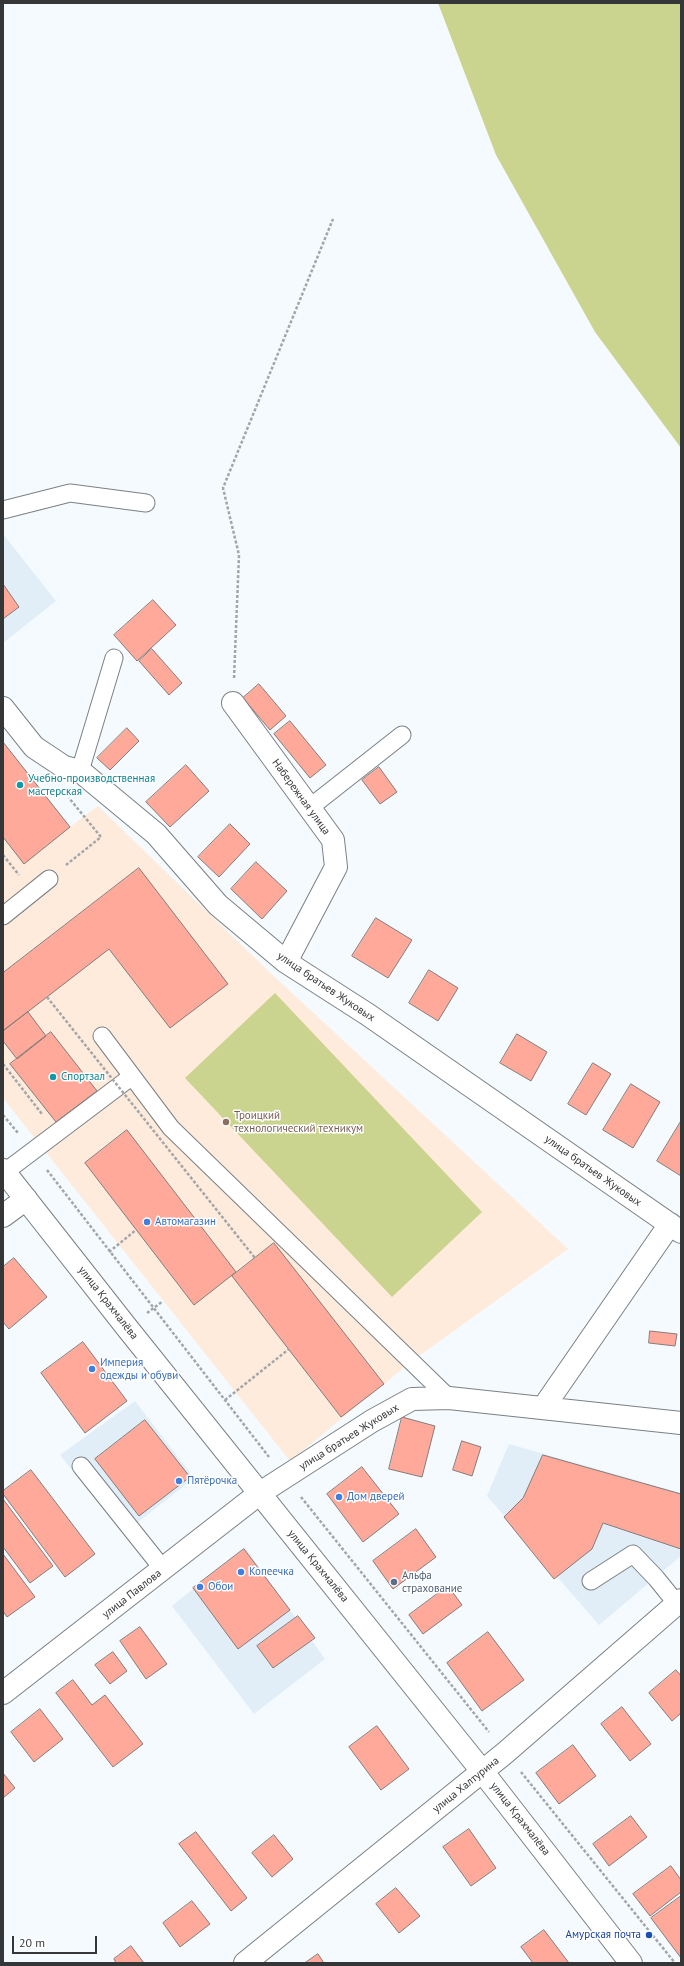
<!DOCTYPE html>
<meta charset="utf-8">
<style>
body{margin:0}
#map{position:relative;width:684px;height:1966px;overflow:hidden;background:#f4fafe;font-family:"PT Sans",sans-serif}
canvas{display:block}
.frame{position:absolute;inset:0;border:4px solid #343638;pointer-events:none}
.scale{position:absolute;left:12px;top:1936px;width:85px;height:18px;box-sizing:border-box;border:2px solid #343638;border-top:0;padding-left:5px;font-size:12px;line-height:14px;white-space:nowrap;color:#343638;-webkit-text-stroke:3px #fff;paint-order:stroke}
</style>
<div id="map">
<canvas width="684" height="1966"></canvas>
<div class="frame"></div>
<div class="scale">20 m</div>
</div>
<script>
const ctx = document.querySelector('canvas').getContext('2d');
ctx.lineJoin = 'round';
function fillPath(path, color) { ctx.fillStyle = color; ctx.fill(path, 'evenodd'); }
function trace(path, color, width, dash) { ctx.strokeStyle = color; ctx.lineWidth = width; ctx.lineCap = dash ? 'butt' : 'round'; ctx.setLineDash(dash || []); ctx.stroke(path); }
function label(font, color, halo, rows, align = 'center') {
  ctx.font = font + ' "PT Sans",sans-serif'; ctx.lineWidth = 3; ctx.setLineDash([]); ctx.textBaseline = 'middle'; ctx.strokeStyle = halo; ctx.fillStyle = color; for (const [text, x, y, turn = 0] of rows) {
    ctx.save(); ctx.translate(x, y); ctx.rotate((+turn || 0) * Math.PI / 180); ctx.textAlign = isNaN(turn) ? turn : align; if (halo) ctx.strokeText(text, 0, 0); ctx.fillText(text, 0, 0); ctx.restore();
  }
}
const built = new Path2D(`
 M3,534L56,601L3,643Z
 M135,1401L194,1478L123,1534L60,1455Z
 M509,1444L681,1493V1556L599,1625L487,1496Z
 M245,1547L325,1659L254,1714L172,1606Z`);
const education = new Path2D(`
 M3,742L70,827L98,806L264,967L568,1249L412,1361L290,1461L3,1098Z`);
const green = new Path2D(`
 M438,3H681V448L595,332L496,155Z
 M275,993L482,1212L392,1297L185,1078Z`);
const building = new Path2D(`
 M3,584L19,607L3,619Z
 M153,600L176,625L137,661L114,635Z
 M152,649L182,683L169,695L139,661Z
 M259,684L286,716L270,730L243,698Z
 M290,721L326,765L310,778L274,734Z
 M127,728L139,741L110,770L97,758Z
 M3,742L70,827L24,864L3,837Z
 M186,765L209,791L170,827L146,802Z
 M379,767L397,792L380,804L362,780Z
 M230,824L250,844L219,877L198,857Z
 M256,862L287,891L262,919L231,889Z
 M139,868L228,984L170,1028L109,949L3,1031V973Z
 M376,918L412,940L388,978L352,956Z
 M429,970L458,988L438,1021L409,1003Z
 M28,1012L46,1036L17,1059L3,1041V1031Z
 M51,1032L97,1091L56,1122L10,1064Z
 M517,1034L547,1052L531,1081L500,1063Z
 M593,1063L611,1074L586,1115L568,1104Z
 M631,1084L660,1102L633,1148L603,1130Z
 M681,1121V1176L657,1161Z
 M127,1130L236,1272L194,1305L85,1163Z
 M274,1243L384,1384L341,1417L232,1276Z
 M14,1258L47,1297L9,1329L3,1322V1267Z
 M650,1331L677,1334L675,1346L649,1343Z
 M83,1342L127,1401L85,1433L41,1373Z
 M402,1417L435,1426L422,1477L389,1469Z
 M145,1420L190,1477L139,1516L95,1459Z
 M462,1441L481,1447L472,1476L453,1470Z
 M543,1455L681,1494V1549L603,1523L592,1549L554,1579L504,1517L523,1498Z
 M362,1467L399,1514L363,1542L327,1494Z
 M31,1470L95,1554L65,1577L3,1494V1491Z
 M3,1499L53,1566L30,1583L3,1547Z
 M416,1529L436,1557L393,1589L373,1561Z
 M244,1549L290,1610L238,1649L193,1588Z
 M3,1554L35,1597L7,1617L3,1611Z
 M448,1586L462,1605L423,1634L409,1615Z
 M298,1616L315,1638L273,1668L257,1646Z
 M140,1627L167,1664L146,1679L120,1641Z
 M488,1632L524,1680L482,1711L447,1663Z
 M113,1652L127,1671L110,1684L95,1665Z
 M676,1670L681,1676V1713L672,1721L649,1693Z
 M73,1680L92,1705L105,1695L143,1744L113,1767L56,1693Z
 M622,1707L651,1744L630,1761L601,1724Z
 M40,1709L63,1739L34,1762L11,1732Z
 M377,1726L409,1769L381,1790L349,1747Z
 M573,1745L596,1776L559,1804L536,1773Z
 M3,1773L15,1788L3,1798Z
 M631,1816L647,1837L609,1866L593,1844Z
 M469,1829L496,1868L471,1886L443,1847Z
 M196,1832L247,1898L231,1911L179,1844Z
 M274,1835L293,1859L272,1877L252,1853Z
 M671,1866L681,1880V1892L650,1916L633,1894Z
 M396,1888L420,1916L399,1933L376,1904Z
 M681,1896V1958L651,1918Z
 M192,1901L210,1924L180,1947L163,1923Z
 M544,1930L569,1963H533L521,1947Z
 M131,1946L144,1963H116L114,1959Z
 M318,1954L324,1963H305Z`);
const path = new Path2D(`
 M234,678L239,555L223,488L333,219
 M3,855L19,875
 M66,865L101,837L69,798
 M3,1064L42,1114
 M3,1115L18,1133
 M47,1170L269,1457
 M109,1252L136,1230
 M147,1313L163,1301
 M225,1400L289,1349
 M301,1497L489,1732
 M521,1772L675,1963`);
const lane = new Path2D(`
 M3,510L70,493L146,503
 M80,771L114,658
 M308,809L402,735
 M3,916L49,879
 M102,1036L171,1128L449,1398
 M5,1172L131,1077
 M81,1466L163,1569
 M591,1581L633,1554L656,1578L677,1604`);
const street = new Path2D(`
 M233,703L333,840L336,867L286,962
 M3,708L34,747L64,767L80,771L156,834L218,905L286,962L367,1014L681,1232
 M3,1216L26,1199
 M543,1408L670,1224
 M3,1693L260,1493L372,1421L412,1399L449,1398L681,1423
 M245,1963L505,1753L681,1600`);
const secondary = new Path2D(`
 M3,1170L128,1329L482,1771L631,1963`);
const pathBridge = new Path2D(`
 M47,997L255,1258`);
const markers = [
 [20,785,4,"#0f9aa8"],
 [53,1077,4,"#0f9aa8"],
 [226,1122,4,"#8d6e63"],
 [147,1222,4,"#3f7fe0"],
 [92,1369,4,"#3f7fe0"],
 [179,1481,4,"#3f7fe0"],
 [339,1497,4,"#3f7fe0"],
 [241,1572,4,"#3f7fe0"],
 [394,1582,4,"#5c6f8a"],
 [200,1587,4,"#3f7fe0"],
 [649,1935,4,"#1a4fb4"]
];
const cultureNames = [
 ["Учебно-производственная",28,779],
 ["мастерская",28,792],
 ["Спортзал",61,1077]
];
const streetNames = [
 ["Набережная улица",301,797,54],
 ["улица братьев Жуковых",326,987,34],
 ["улица братьев Жуковых",593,1171,35],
 ["улица Крахмалёва",108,1303,52],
 ["улица братьев Жуковых",349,1437,-32],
 ["улица Крахмалёва",318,1566,51],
 ["улица Павлова",132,1594,-38],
 ["улица Халтурина",466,1785,-39],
 ["улица Крахмалёва",520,1819,52]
];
const educationNames = [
 ["Троицкий",234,1116],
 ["технологический техникум",234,1129]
];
const shopNames = [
 ["Автомагазин",155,1222],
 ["Империя",100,1363],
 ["одежды и обуви",100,1376],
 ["Пятёрочка",187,1481],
 ["Дом дверей",347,1497],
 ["Копеечка",249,1572],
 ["Обои",208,1587]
];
const serviceNames = [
 ["Альфа",402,1576],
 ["страхование",402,1589]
];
const transitNames = [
 ["Амурская почта",641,1935]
];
fillPath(built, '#e1eef8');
fillPath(education, '#feebdb');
fillPath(green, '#cad48f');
fillPath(building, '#ffa99a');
trace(building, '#837c7b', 1);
trace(lane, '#7a8084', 19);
trace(street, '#7a8084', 24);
trace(secondary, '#7a8084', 24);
trace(path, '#a2a6aa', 2.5, [3, 2]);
trace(lane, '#fff', 17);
trace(street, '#fff', 22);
trace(secondary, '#fff', 22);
trace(pathBridge, '#a2a6aa', 2.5, [3, 2]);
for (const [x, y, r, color] of markers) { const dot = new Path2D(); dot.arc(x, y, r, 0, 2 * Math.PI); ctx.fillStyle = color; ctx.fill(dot); trace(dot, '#fff', 1.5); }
label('11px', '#0d838f', '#fff', cultureNames, 'left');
label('11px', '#343638', '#fff', streetNames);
label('11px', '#785e54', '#fff', educationNames, 'left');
label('11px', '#366cbe', '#fff', shopNames, 'left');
label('11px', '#4e5e75', '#fff', serviceNames, 'left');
label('11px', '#164399', '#fff', transitNames, 'right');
</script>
